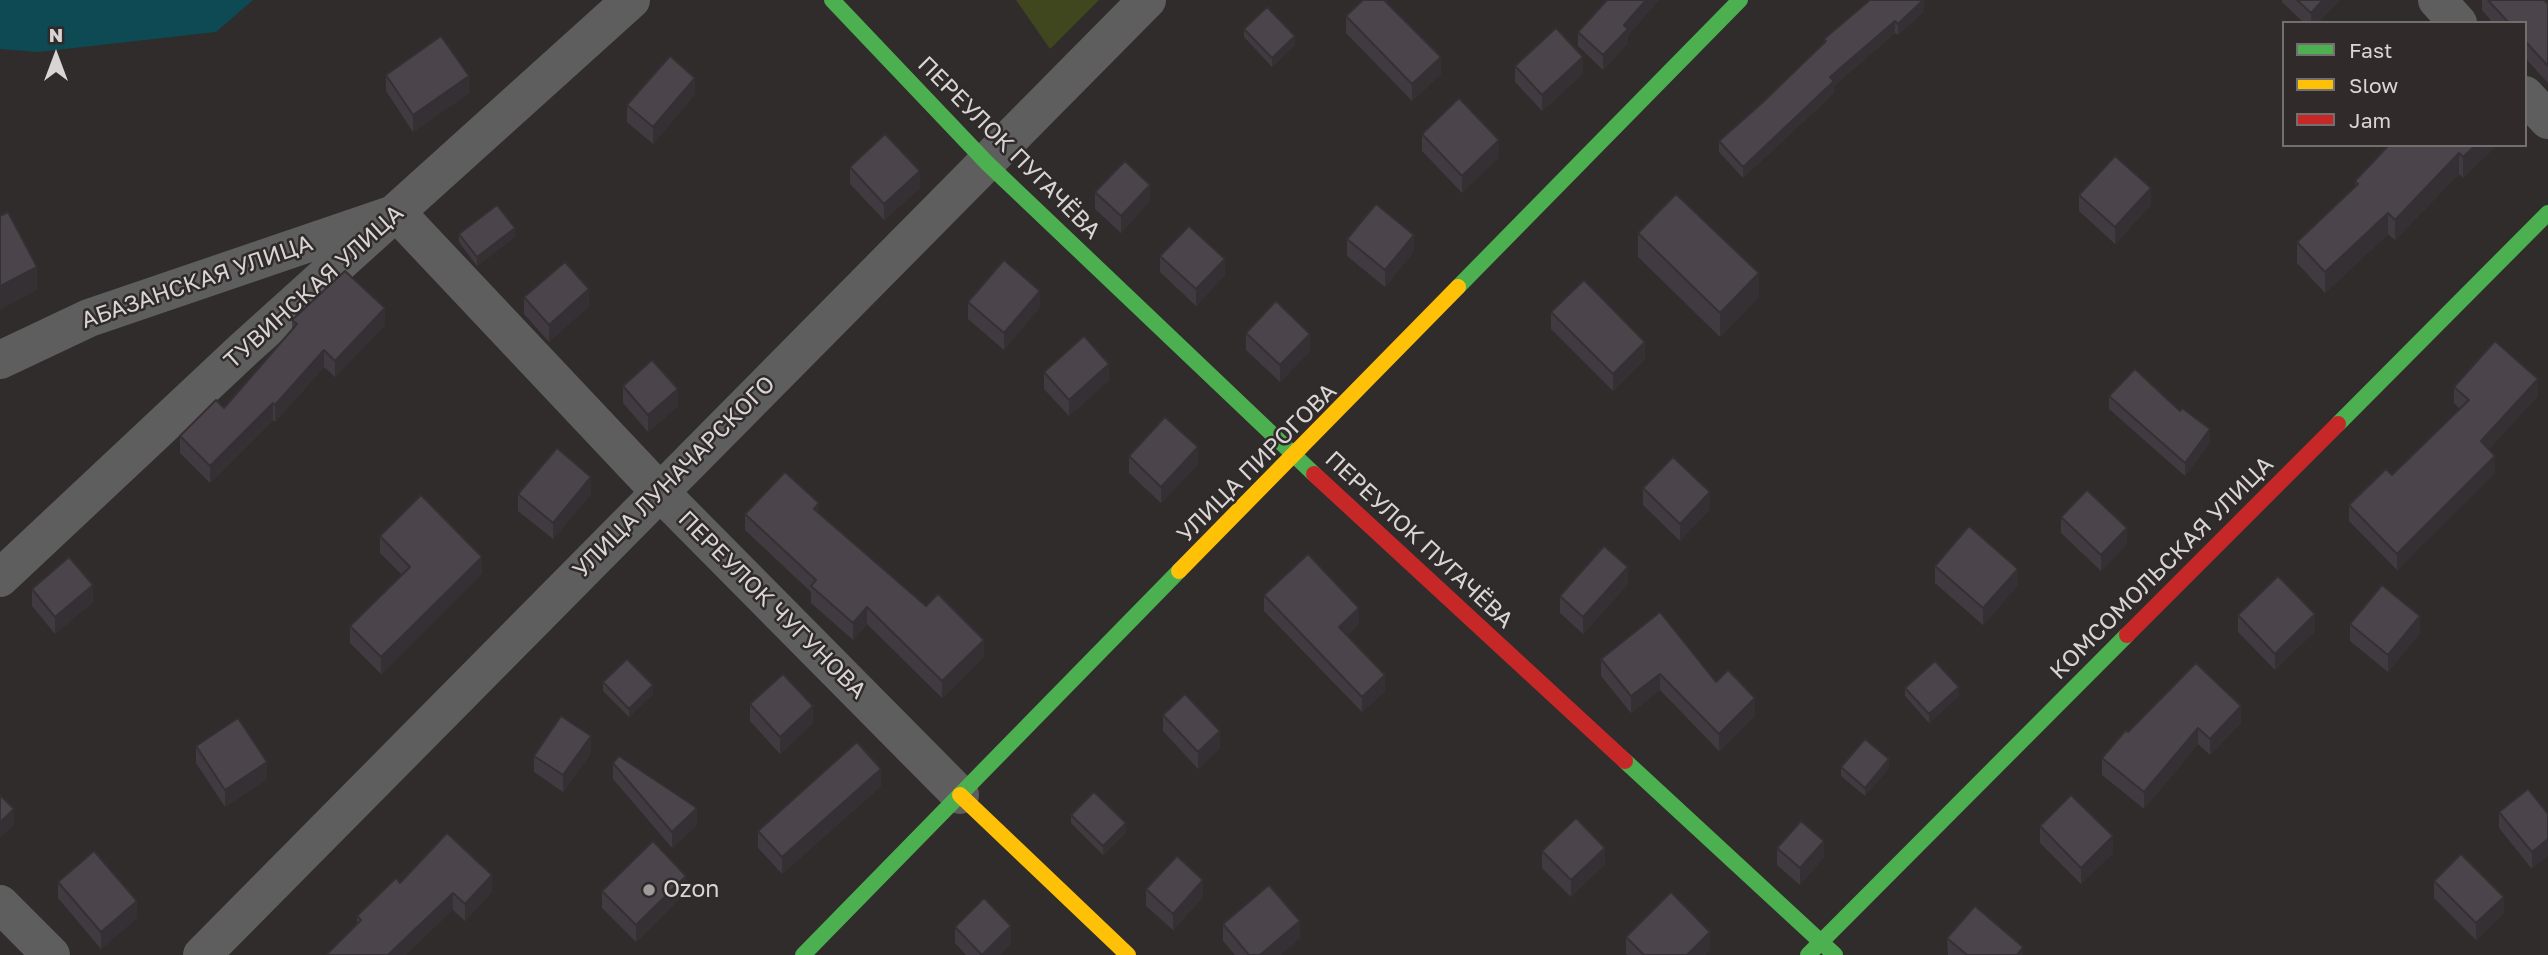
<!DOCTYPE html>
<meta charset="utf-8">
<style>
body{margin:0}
#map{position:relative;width:2548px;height:955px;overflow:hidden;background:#2f2c2b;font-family:"Golos Text",sans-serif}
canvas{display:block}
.legend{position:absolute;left:2282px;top:21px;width:245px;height:126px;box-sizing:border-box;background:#302b2a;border:2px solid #736f6e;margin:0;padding:9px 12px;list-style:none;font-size:21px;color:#d8d5d4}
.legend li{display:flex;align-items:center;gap:14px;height:35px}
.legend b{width:35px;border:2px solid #736f6e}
.north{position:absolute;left:21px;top:21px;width:70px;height:70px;-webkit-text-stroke:5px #302b2a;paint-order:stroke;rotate:0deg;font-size:19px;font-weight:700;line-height:28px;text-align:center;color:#d8d5d4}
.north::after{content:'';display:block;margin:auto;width:24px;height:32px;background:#d8d5d4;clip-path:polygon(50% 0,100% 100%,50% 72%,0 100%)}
</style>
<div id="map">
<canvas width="2548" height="955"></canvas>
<ul class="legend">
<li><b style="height:9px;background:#4caf50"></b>Fast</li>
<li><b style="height:9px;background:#ffc107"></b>Slow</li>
<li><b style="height:9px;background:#c62828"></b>Jam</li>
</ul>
<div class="north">N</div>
</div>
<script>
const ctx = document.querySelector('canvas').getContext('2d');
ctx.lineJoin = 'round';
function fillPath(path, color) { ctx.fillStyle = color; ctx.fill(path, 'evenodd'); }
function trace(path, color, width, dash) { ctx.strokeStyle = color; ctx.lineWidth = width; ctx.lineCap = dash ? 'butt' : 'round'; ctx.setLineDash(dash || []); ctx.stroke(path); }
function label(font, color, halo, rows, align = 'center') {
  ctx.font = font + ' "Golos Text",sans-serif'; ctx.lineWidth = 5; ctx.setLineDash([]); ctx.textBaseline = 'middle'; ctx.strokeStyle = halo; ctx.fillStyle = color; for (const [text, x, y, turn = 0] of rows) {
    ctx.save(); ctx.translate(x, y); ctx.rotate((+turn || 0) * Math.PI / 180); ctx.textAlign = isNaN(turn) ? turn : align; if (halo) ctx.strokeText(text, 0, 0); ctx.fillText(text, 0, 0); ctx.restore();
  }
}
const green = new Path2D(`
 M1016,0H1099L1050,49Z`);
const water = new Path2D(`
 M0,0H253L216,32L38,52L0,49Z`);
const street = new Path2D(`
 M2437,0L2458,23
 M2525,95L2548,120
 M0,360L89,318L397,213L660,492L960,795
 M0,578L243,350L631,0
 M0,904L51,955
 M202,955L1147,0`);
const fast = new Path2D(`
 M832,0L987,163L1314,474
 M1458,287L1740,0
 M2338,424L2548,213
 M1625,761L1835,955
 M803,955L1179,571
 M1808,955L2127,635`);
const slow = new Path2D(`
 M1179,571L1458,287
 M960,795L1128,955`);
const jam = new Path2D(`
 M1314,474L1625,761
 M2127,635L2338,424`);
const wall = new Path2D(`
 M1607,0H1659L1628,35V43L1603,70L1578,46V32Z
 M1924,0V11L1898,35L1895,33L1834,86V93L1743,178L1719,152V141L1762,103L1824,43V39Z
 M2282,0H2340L2317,23H2304L2282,2Z
 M2482,0H2544L2548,4V83L2525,58V23H2493L2482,10Z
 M1346,16L1441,74L1412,101L1346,33Z
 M1244,29L1295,45L1272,67L1244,37Z
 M1515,66L1583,74L1542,111L1515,82Z
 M386,75L469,93L413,132L386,91Z
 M695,94L653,144L627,122V105Z
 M1422,134L1499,157L1462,193L1422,151Z
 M2389,145H2497L2463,178L2459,174L2395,240L2388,234L2325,293L2297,263V242L2355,188V181Z
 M850,167L920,188L884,220L850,184Z
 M1095,192L1150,201L1121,233L1095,209Z
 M2079,195L2151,205L2115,244L2079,211Z
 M1638,233L1759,297L1720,337L1638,257Z
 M459,234L515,237L477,266L459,242Z
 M1347,239L1414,251L1385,287L1347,256Z
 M1160,256L1225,275L1196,306L1160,272Z
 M524,297L589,306L549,342L524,314Z
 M968,302L1040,307L1004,350L968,319Z
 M1551,312L1645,359L1613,391L1551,329Z
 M292,320L385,325L335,377L324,367L275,422L273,420L210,483L180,453V436L224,408L292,330Z
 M1246,333L1310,351L1280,382L1246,350Z
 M1044,372L1109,380L1069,416L1044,389Z
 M623,386L678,406L648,432L623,403Z
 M2454,387L2538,396L2489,449L2495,473L2397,570L2349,521V505L2392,475L2460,409L2454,403Z
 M2109,396L2210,442L2185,476L2109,409Z
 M1129,456L1198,464L1161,503L1129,473Z
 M1643,488L1710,509L1680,541L1643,505Z
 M518,494H591L553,539L518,511Z
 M819,513L984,656L942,698L867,624L853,640L811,603V592L745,530V514Z
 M2061,517L2127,544L2101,571L2061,533Z
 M380,536L482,573L381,674L350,643V626L402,575L380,553Z
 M1935,566L2018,585L1983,625L1935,583Z
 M1628,584L1583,634L1560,613V596Z
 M32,589L93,602L55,634L32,606Z
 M1264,595L1359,623L1347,635L1385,691L1362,712L1264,611Z
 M2238,615L2315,631L2275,670L2238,632Z
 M2350,624L2420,633L2388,672L2350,641Z
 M1601,659L1716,682L1755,715L1719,751L1660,690L1631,713L1601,676Z
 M603,682L653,694L629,717L603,691Z
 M1905,688L1959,696L1929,723L1905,696Z
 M750,704L813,723L780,754L750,721Z
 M1163,715L1220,748L1198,769L1163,731Z
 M2241,723L2210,755L2198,744L2144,809L2102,775V758L2128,732Z
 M196,746L267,779L225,807L196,763Z
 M591,753L563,792L534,772V756Z
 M613,763L697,825L672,848L613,779Z
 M1841,767L1889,768L1865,796L1841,776Z
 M881,786L782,874L758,848V831Z
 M2499,812L2548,814L2532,869L2499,828Z
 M1071,815L1126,832L1103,855L1071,823Z
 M2040,826L2113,853L2081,884L2040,843Z
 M1777,848L1824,857L1800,885L1777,865Z
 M1542,851L1605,864L1571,897L1542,868Z
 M2434,881L2504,913L2476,940L2434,898Z
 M58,882L137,918L101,949L58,898Z
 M400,883L492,892L465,921L453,910L357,923V916Z
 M1146,889L1203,897L1173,930L1146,906Z
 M602,891L686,892L636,942L602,908Z
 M1223,924L1300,938L1280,955H1235L1223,941Z
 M955,927L1011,943L999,955H966L955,943Z
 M1626,937L1710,949L1704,955H1628L1626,954Z
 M1947,938L2023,955H1948Z`);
const shadedWall = new Path2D(`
 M1646,0H1659L1628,35V43L1603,70V55L1624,25Z
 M1923,0H1924V11L1898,35V24Z
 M2323,0H2340L2317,23H2311V13Z
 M1895,21V33L1834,86V93L1743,178V167L1830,77Z
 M1295,36V45L1272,67V58Z
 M1441,57V74L1412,101V84Z
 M1583,57V74L1542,111V95Z
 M469,76V93L413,132V115Z
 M695,78V94L653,144V127Z
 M1499,140V157L1462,193V176Z
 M2476,145H2497L2463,178V157Z
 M2459,153V174L2395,240V220Z
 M920,171V188L884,220V204Z
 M1150,185V201L1121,233V216Z
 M2151,188V205L2115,244V227Z
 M2388,213V234L2325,293V272Z
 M515,228V237L477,266V257Z
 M1414,235V251L1385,287V270Z
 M1225,259V275L1196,306V289Z
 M37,267V290L0,310V286Z
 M1759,273V297L1720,337V313Z
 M589,289V306L549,342V325Z
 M1040,291V307L1004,350V333Z
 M385,308V325L335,377V361Z
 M1310,334V351L1280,382V365Z
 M1645,342V359L1613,391V374Z
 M324,350V367L275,422V405Z
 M1109,364V380L1069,416V400Z
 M2538,379V396L2481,458V441Z
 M678,389V406L648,432V415Z
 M273,403V420L210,483V466Z
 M2210,429V442L2185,476V463Z
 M1198,447V464L1161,503V487Z
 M2495,456V473L2397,570V554Z
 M591,477V494L553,539V523Z
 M1710,492V509L1680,541V524Z
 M819,503V520L814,509Z
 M2127,528V544L2101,571V555Z
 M482,557V573L381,674V657Z
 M1628,567V584L1583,634V617Z
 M2018,569V585L1983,625V608Z
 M93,585V602L55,634V617Z
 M867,607V624L853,640V623Z
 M1359,608V623L1339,642V627Z
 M2315,614V631L2275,670V654Z
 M2420,616V633L2388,672V655Z
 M984,640V656L942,698V681Z
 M1660,674V690L1631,713V696Z
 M1385,675V691L1362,712V697Z
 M653,685V694L629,717V709Z
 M1959,687V696L1929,723V714Z
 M1755,698V715L1719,751V734Z
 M813,706V723L780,754V737Z
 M2241,706V723L2210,755V739Z
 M2198,728V744L2144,809V792Z
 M1220,731V748L1198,769V752Z
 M591,736V753L563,792V775Z
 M1889,759V768L1865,796V788Z
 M267,762V779L225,807V790Z
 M881,769V786L782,874V857Z
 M697,808V825L672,848V832Z
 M14,809V825L0,838V822Z
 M1126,823V832L1103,855V846Z
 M2113,836V853L2081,884V868Z
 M2548,839V856L2532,869V852Z
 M1824,841V857L1800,885V868Z
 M1605,848V864L1571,897V880Z
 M492,875V892L465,921V904Z
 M686,876V892L636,942V925Z
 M1203,880V897L1173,930V914Z
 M453,893V910L406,955H388Z
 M2504,897V913L2476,940V923Z
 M137,901V918L101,949V932Z
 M1300,921V938L1280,955H1260Z
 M1011,926V943L999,955H982Z
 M1710,932V949L1704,955H1687Z
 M2023,947V955H2017Z`);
const building = new Path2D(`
 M1363,0H1384L1441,57L1412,84L1346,16Z
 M1607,0H1646L1624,25L1628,29L1603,55L1578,32Z
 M1870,0H1923L1898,24L1895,21L1830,77L1834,81L1743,167L1719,141L1762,103L1826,41L1824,39Z
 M2297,0H2323L2311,13Z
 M2488,0H2544L2548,4V66L2525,41V23H2509Z
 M1267,7L1295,36L1272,58L1244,29Z
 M1556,28L1583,57L1542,95L1515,66Z
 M441,36L469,76L413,115L386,75Z
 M670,56L695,78L653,127L627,105Z
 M1459,98L1499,140L1462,176L1422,134Z
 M885,134L920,171L884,204L850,167Z
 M2389,145H2476L2463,157L2459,153L2395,220L2388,213L2325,272L2297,242L2358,184L2355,181Z
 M2115,156L2151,188L2115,227L2079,195Z
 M1125,161L1150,185L1121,216L1095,192Z
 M1676,194L1759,273L1720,313L1638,233Z
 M1376,204L1414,235L1385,270L1347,239Z
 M497,205L515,228L477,257L459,234Z
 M8,212L37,267L0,286V216Z
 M1189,226L1225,259L1196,289L1160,256Z
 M1004,260L1040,291L1004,333L968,302Z
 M565,262L589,289L549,325L524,297Z
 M345,271L385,308L335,361L324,350L275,405L273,403L210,466L180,436L216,400L224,408L297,324L292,320Z
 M1584,280L1645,342L1613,374L1551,312Z
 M1276,301L1310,334L1280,365L1246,333Z
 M1084,336L1109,364L1069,400L1044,372Z
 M2495,341L2538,379L2481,441L2495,456L2397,554L2349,505L2386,469L2392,475L2469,400L2454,387Z
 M652,360L678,389L648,415L623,386Z
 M2135,369L2180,411L2182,408L2210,429L2185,463L2109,396Z
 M1165,417L1198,447L1161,487L1129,456Z
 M557,448L591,477L553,523L518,494Z
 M1673,457L1710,492L1680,524L1643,488Z
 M785,472L819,503L814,509L926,606L938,594L984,640L942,681L867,607L853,623L811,586L816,580L745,514Z
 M2087,490L2127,528L2101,555L2061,517Z
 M421,495L482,557L381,657L350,626L410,567L380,536Z
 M1969,526L2018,569L1983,608L1935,566Z
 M1604,546L1628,567L1583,617L1560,596Z
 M1308,554L1359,608L1339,627L1385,675L1362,697L1264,595Z
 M69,557L93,585L55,617L32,589Z
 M2278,576L2315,614L2275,654L2238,615Z
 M2382,585L2420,616L2388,655L2350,624Z
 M1660,612L1716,682L1728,670L1755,698L1719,734L1660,674L1631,696L1601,659Z
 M627,659L653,685L629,709L603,682Z
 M1935,661L1959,687L1929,714L1905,688Z
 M2196,663L2241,706L2210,739L2198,728L2144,792L2102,758L2126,730L2128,732Z
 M783,674L813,706L780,737L750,704Z
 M1185,694L1220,731L1198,752L1163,715Z
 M561,716L591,736L563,775L534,756Z
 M238,718L267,762L225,790L196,746Z
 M1865,739L1889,759L1865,788L1841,767Z
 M857,742L881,769L782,857L758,831Z
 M619,756L697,808L672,832L613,763Z
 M2528,789L2548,814V839L2532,852L2499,812Z
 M1094,792L1126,823L1103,846L1071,815Z
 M0,795L14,809L0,822Z
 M2071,795L2113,836L2081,868L2040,826Z
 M1576,818L1605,848L1571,880L1542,851Z
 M1801,821L1824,841L1800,868L1777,848Z
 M447,833L492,875L465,904L453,893L388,955H326L361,920L357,916L396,878L400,883Z
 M653,841L686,876L636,925L602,891Z
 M94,851L137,901L101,932L58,882Z
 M2461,854L2504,897L2476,923L2434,881Z
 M1177,856L1203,880L1173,914L1146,889Z
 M1269,885L1300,921L1260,955H1249L1223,924Z
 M1671,892L1710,932L1687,955H1644L1626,937Z
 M984,898L1011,926L982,955L955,927Z
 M1975,906L2023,947L2017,955H1967L1947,938Z`);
const markers = [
 [649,890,7,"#9d9a99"]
];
const streetNames = [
 ["ПЕРЕУЛОК ПУГАЧЁВА",1009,148,45],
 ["АБАЗАНСКАЯ УЛИЦА",197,282,-19],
 ["ТУВИНСКАЯ УЛИЦА",314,287,-42],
 ["УЛИЦА ПИРОГОВА",1257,463,-45],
 ["УЛИЦА ЛУНАЧАРСКОГО",674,477,-45],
 ["ПЕРЕУЛОК ПУГАЧЁВА",1419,540,43],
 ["КОМСОМОЛЬСКАЯ УЛИЦА",2162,568,-45],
 ["ПЕРЕУЛОК ЧУГУНОВА",772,605,45]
];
const poiNames = [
 ["Ozon",663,890]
];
fillPath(green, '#40461d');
fillPath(water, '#0d4a54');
trace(street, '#5f5e5e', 38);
trace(fast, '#4caf50', 16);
trace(slow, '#ffc107', 16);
trace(jam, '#c62828', 16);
fillPath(wall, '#413a40');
fillPath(shadedWall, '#353034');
fillPath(building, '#4c444b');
trace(building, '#353034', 2);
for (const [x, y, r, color] of markers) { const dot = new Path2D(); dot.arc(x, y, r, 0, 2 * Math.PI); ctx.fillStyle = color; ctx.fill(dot); trace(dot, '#302b2a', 2.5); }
label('23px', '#d8d5d4', '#302b2a', streetNames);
label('23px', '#d8d5d4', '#302b2a', poiNames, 'left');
</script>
